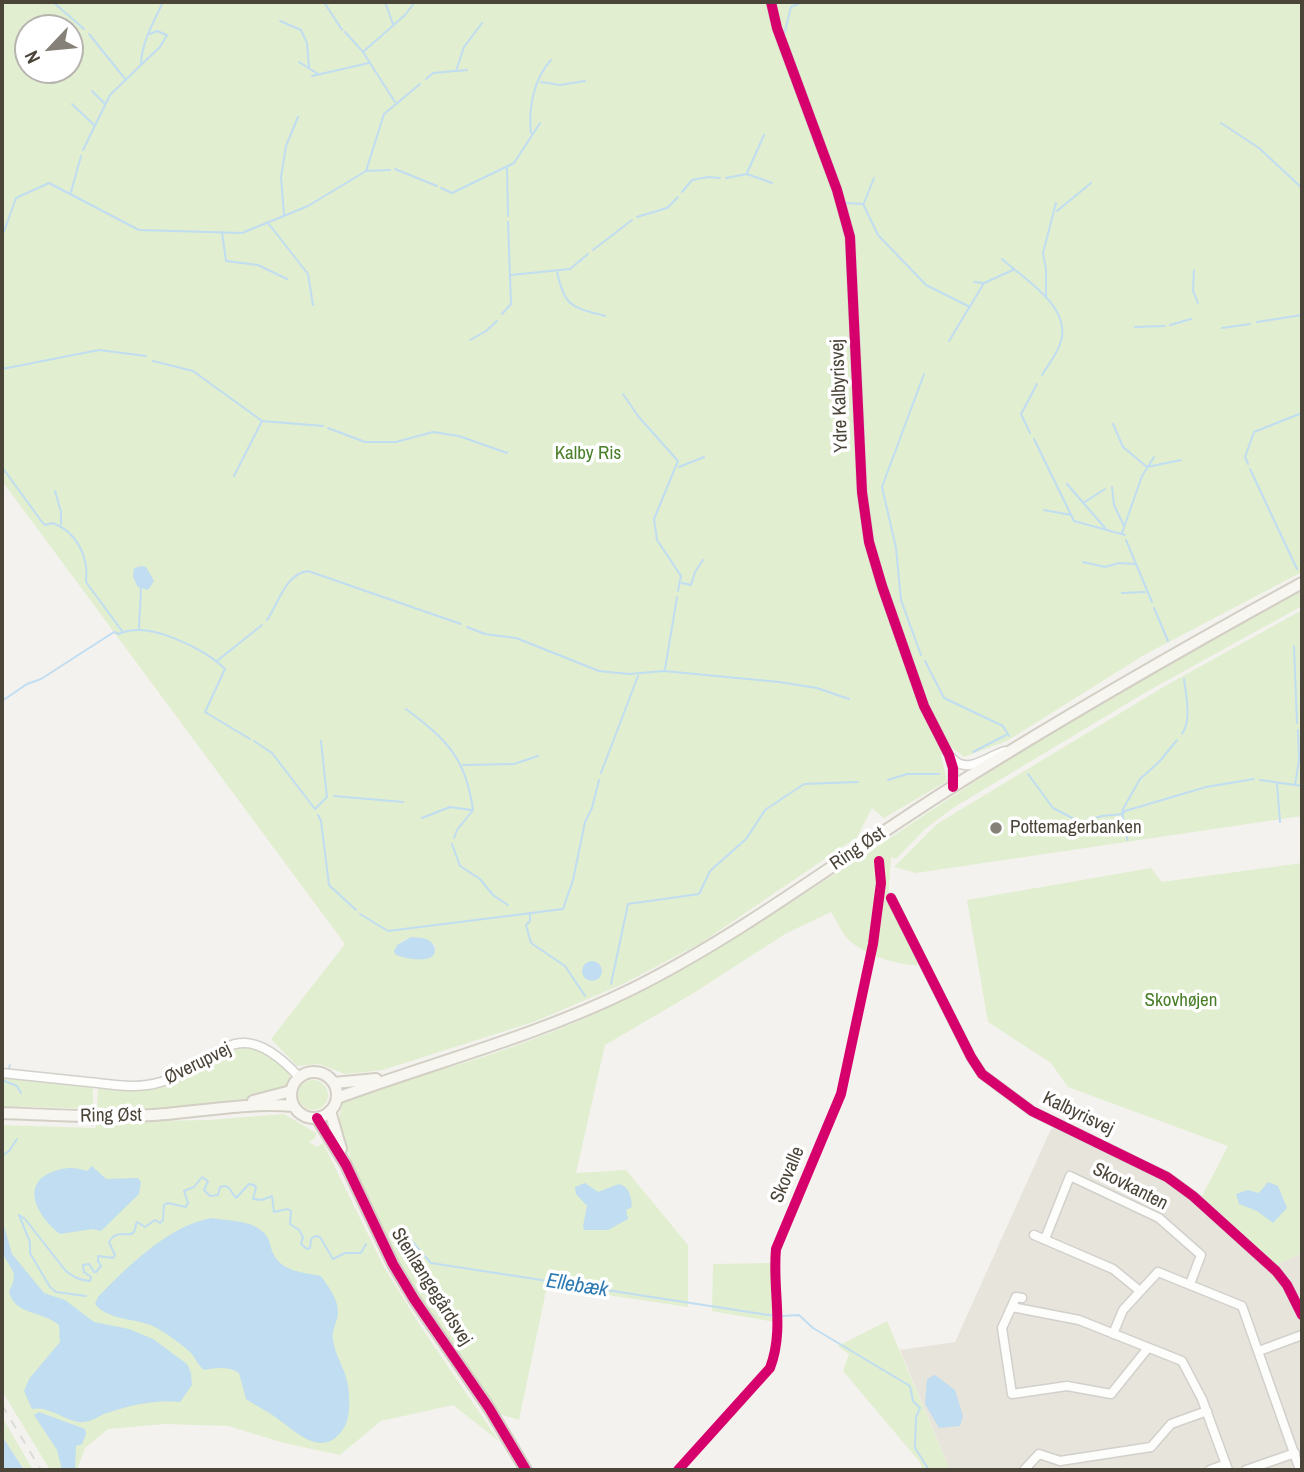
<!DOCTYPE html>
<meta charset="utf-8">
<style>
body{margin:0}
#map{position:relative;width:1304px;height:1472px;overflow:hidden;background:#f4f2ee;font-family:"Archivo Narrow",sans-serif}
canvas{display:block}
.frame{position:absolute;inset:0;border:4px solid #4b4439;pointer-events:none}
.north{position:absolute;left:14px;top:14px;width:70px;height:70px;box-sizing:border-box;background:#fff;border:2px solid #b7b4b0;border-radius:50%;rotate:244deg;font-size:19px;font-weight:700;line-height:28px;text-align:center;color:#4b4439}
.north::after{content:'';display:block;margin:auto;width:24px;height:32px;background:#868178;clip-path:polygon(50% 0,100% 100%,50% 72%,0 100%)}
</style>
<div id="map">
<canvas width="1304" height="1472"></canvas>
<div class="frame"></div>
<div class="north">N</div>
</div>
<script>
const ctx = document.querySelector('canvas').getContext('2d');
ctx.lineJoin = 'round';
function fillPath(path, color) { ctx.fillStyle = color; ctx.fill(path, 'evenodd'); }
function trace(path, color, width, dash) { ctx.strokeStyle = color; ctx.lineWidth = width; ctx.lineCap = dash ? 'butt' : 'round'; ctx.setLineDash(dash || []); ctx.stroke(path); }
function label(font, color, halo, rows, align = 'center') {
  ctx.font = font + ' "Archivo Narrow",sans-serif'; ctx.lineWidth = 7; ctx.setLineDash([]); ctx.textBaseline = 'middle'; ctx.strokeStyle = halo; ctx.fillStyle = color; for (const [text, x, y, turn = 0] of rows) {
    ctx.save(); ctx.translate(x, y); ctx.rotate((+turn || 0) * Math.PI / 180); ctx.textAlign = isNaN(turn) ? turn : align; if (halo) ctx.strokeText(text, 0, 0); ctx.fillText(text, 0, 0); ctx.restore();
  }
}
const residential = new Path2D(`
 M1058,1122L1172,1175L1202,1196L1276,1265L1302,1253V1470H950L900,1350L955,1342L1050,1131Z`);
const green = new Path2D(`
 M2,2H1302V572L1144,655L1007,741L964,757L951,747L941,755L947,781L884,818L872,808L857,837L701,943L623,984L536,1021L383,1070L345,1074L319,1064L297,1066L271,1039L345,944L2,481ZM28,28H70V70H28ZM411,937L435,945V952L419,957L400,942Z
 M1302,591V606L1148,691L953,808L924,830L896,859L891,857L888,899L920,965C902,967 862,954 849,940C841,933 837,920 831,912L785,934L692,994L605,1045L576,1173L626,1170L688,1245V1307L547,1286L519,1420L500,1414L420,1302L392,1253L353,1165L338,1123L343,1099C383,1086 423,1075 464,1063C522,1045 582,1022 636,993C774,921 900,829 1031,745C1117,690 1211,638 1302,591Z
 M1302,610V816L916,873L894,867L937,824L955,813L1165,686Z
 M1302,863V1253L1276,1265L1202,1196L1228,1146L1068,1087L1051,1063L988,1022L967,900L1151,868L1162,882Z
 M245,1047C273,1050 318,1084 266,1095C211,1107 153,1109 97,1110L98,1087C128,1090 158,1092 185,1077C206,1065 221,1051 245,1047Z
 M2,1077L93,1087V1109L2,1106Z
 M298 1095a15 15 0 1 1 30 0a15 15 0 1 1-30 0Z
 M284,1114L316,1133L315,1138L309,1142L317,1147L323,1143L384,1267L421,1327L499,1441L453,1405L381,1421L340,1455L284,1443L228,1426L165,1424L108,1429L85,1448L77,1470H50L2,1391V1125L95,1128L98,1122L209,1120Z
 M771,1263L775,1322L712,1311L713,1264Z
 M887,1321L950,1470H923L919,1461L843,1371L849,1354L838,1346Z
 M2,1417L33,1470H24L2,1436Z`);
const water = new Path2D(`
 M142,566L146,567L154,581L148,590L138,587L133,577L134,568Z
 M411,937C417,938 423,937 428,940C435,943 439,955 429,958C421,961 403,959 395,954L394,951L397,945Z
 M582 971a10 10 0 1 1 20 0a10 10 0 1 1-20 0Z
 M92,1166L106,1179L138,1178L141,1182L139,1194L101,1231L93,1229L60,1234C38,1217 18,1183 55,1171C66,1167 75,1167 87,1171Z
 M1268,1182L1278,1186L1287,1208L1273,1223L1257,1211L1239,1204L1236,1194L1248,1190L1259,1193Z
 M585,1183L598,1192L619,1184C630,1187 631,1197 632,1207L626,1210L628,1219L608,1230H584L583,1226L587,1206L576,1194L575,1187Z
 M212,1218C228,1221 252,1220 264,1233C270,1238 270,1247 273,1253C281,1272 303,1272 321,1276C328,1286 339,1300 338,1314C337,1323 331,1331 333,1340C335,1356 346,1370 348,1386C350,1400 351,1421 341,1432C321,1457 297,1433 278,1419C268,1411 256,1406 246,1399L239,1373C228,1366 216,1368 204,1370C198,1365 196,1359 191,1353C184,1346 160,1328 150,1325C132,1318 108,1320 95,1304L98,1297C127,1267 169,1225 212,1218Z
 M2,1219L12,1254L44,1293L65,1300L94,1322L129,1329L153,1339L187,1364L191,1373L192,1385L180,1402C157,1399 131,1405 110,1412C101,1414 94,1421 84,1422C67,1424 51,1405 32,1409L24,1391L29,1379L60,1342L59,1325C42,1310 14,1316 9,1291C22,1269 6,1269 2,1248C0,1239 2,1228 2,1219Z
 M935,1375L955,1390L963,1416L960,1426L939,1428L925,1404L927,1379Z
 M39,1412L85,1429L86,1434L82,1444L76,1446L75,1470H62L57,1450L34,1415Z
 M2,1436L24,1470H4L2,1468Z`);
const stream = new Path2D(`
 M53,2L84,29
 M324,2L342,30
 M385,2L393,24
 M280,21L301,30L307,43L309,68
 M345,32L363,52L395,102
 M89,34L126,80
 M784,35L791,7L802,2
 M363,52L405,15L415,2
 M299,62L318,74
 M141,65L160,47L167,35L157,31L150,34
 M456,71L464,47L482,23
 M312,76L369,63
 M426,79L433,73L467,70
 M541,82L560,85L585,81
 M92,91L105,104
 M72,104L94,125
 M1221,123L1259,148L1302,188
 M531,133C528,109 534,78 551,60
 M83,150L110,95L141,65C141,44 154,21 163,2
 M507,168L508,216
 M395,169L437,186
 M366,171L384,114L420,84
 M747,173L764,135
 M726,178L747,174L772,183
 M441,188L452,193L514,163L540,123
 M71,192L81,156
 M682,192L692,180L708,177L720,178
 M846,203L863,204L878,235L926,285L970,307
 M864,203L874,178
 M1057,211L1091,183
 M284,214L281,177L286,146L298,117
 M637,217L667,208L678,197
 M268,223L308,274L313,305
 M222,232L226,261L258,265L287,279
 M2,237L16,198L49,183L139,230L242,233L308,206L366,171L390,170
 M593,250L632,220
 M1002,259C1024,279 1071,306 1061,341C1058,353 1048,365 1042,375
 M1194,270L1193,291L1198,303
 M557,272C565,308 572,307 605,316
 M511,275L570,269L588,254
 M974,282L983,283
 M1046,298V269L1043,253L1056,203
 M502,314L511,304L508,222
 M1257,322L1302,315
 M1170,325L1191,319
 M1135,327L1165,326
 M1222,328L1250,324
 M470,340L486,331L497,321
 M949,341L984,283L1013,270
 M153,361L193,371L262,421L323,426
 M2,369L99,350L146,356
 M623,394L638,416L678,461L654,519L657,540L681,576L678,591
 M1113,424L1123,447L1147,467L1181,460
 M328,428L365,442H396L433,432L459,436L507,453
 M1030,433L1021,414L1037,384
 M1034,439L1074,521L1125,535
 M1248,464L1245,457L1254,432L1302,413
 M2,467L42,522L45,525L53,523C77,532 89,557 86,582L122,631
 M679,467L704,457
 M1250,469L1297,569
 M234,476L262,421
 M1067,484L1105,528
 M1112,487L1114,505L1124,526
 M55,491L61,512V524
 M1083,503L1105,489
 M1044,510L1071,515
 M1122,533L1142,476L1154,457
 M1126,540L1152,602
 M1083,562L1105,567L1119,563L1134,564
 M682,583L691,585L695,572L703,560
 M1122,593L1145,592
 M1154,608L1168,641
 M267,620C279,603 285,574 308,571L461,624
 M467,627L485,634L516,638L599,671L629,674L664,671L779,682L817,688L849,699
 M139,628L141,588
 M1294,646L1297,723
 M921,655L901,600L896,548L882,487L924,374
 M217,661L262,625
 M925,661L944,698L1003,726L1009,736
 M665,669L677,597
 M2,701L27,684L41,679L114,632L119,634C147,620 204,648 225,669L205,712L250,739
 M406,709C447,740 466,758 473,810L457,830L454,838
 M1182,734C1192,720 1186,696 1184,679
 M254,741L272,753L315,809L327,797L321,741
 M973,752L1006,735
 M463,765L514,764L538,756
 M601,773L638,676
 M1028,774L1053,808L1080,822L1102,816L1122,814L1128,832L1127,840
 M888,780L907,774H939
 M1260,780L1302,786
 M1277,784L1280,822
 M1295,785L1299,760L1298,730
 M334,796L403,802
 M1122,813L1123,809L1140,779L1159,762L1177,740
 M1123,814L1125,811L1206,787L1254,779
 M318,815L321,821L329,885L356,910
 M422,818L450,807L471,810
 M452,844L460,866L480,879L493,895L508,905
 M360,914L388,931L563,909L573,880L585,822L592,808L599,780
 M530,914V921L526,925L531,943L565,966L585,996
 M611,984L628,904L699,894L710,871L746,839L765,810L804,784L858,782
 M9,1068L10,1065
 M2,1080L17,1086L21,1093
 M2,1156L9,1151L17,1139
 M391,1232L408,1237L431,1263L775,1316
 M86,1296L56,1292L50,1287L30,1253V1242L19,1215L25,1219L65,1270C73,1277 79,1280 90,1281L91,1277L84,1272L83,1265L89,1264L94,1272H96L101,1266L98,1261V1256L113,1258L115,1255L109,1242C118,1227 128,1239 134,1232C136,1229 135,1225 137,1222L145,1227L155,1220L160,1223L163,1220L164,1205L168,1203L186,1207L188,1203L184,1191L194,1187L202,1177L208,1181L204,1190L210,1196L218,1195L220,1187L225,1186L229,1188L236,1198L249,1184L254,1185L256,1188L253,1199L262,1200L272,1196L274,1212L288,1209L291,1211L290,1224L299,1230L303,1237L301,1244L307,1249L310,1248L311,1239L315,1236L320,1237L333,1259L345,1253H361L366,1244
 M783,1316L799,1315L813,1328L910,1386L913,1401L920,1408L916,1417L915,1448L929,1470`);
const street = new Path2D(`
 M771,2L777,28L837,190L850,237L862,492L869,542L882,586L924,706L949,755L953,768V787
 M951,757C967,776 985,757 1005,751
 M891,898L971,1057L982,1074L1032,1111L1167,1177L1193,1196L1276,1271L1287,1285L1302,1315
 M2,1073C31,1076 59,1079 88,1082C108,1084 128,1088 147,1085C216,1075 229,1001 299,1077
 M1034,1235L1113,1269L1140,1291
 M1045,1239L1070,1176L1159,1218L1201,1255L1190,1284
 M1022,1298L1016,1297L1002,1328L1012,1394L1067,1386L1111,1394L1148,1348
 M1012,1307L1079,1320L1182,1361L1202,1399L1228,1470
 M1113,1334L1123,1310L1158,1272L1242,1306L1300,1470
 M1259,1351L1302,1335
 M1024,1470L1039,1454L1060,1461L1151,1447L1171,1424L1207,1411
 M1210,1470L1226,1464
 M1246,1470L1295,1453`);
const secondary = new Path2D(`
 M291 1095a23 23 0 1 1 46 0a23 23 0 1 1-46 0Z
 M334,1083L376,1079
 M337,1098C435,1062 537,1036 632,989C744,933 843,856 949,789C1065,716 1182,649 1302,583
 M253,1101L291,1091
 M330,1111L341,1149
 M2,1113C52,1115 103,1118 153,1115C199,1112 247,1102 293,1106
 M317,1118L346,1165L393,1264L414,1299L489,1408L526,1470`);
const rail = new Path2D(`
 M2,1405L41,1470`);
const cycleway = new Path2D(`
 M771,2L777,28L837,190L850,237L862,492L869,542L882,586L924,706L949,755L953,768V787
 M891,898L971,1057L982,1074L1032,1111L1167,1177L1193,1196L1276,1271L1287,1285L1302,1315
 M317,1118L346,1165L393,1264L414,1299L489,1408L526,1470
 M678,1470L770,1368C785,1329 772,1289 776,1249L841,1094L873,944L881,883L879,861`);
const markers = [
 [996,828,7,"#868178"]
];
const streetNames = [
 ["Ydre Kalbyrisvej",840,396,-92],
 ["Ring Øst",858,849,-34],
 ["Øverupvej",198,1064,-26],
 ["Kalbyrisvej",1078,1114,26],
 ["Ring Øst",111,1116,-1],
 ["Skovalle",788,1175,-67],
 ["Skovkanten",1130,1187,27],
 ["Stenlængegårdsvej",431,1287,58]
];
const parkNames = [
 ["Kalby Ris",588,454],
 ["Skovhøjen",1181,1001]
];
const poiNames = [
 ["Pottemagerbanken",1010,828]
];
const waterNames = [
 ["Ellebæk",577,1286,9]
];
fillPath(residential, '#e7e4dc');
fillPath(green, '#e1eecf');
fillPath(water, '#c0ddf1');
trace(stream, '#c0ddf1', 2);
trace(street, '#d2d0cb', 11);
trace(secondary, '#d3cfc5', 14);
trace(street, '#fdfdfc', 8);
trace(secondary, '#f7f6f1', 10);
trace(rail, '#dbdbda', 2, [9, 9]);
trace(cycleway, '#d6006c', 10);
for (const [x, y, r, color] of markers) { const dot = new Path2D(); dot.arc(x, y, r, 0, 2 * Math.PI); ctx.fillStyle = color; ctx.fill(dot); trace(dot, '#fff', 2.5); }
label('19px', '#4b4439', '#fff', streetNames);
label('19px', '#4a7f2a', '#fff', parkNames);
label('19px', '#4b4439', '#fff', poiNames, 'left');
label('italic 21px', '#2e7ab2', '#fff', waterNames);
</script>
